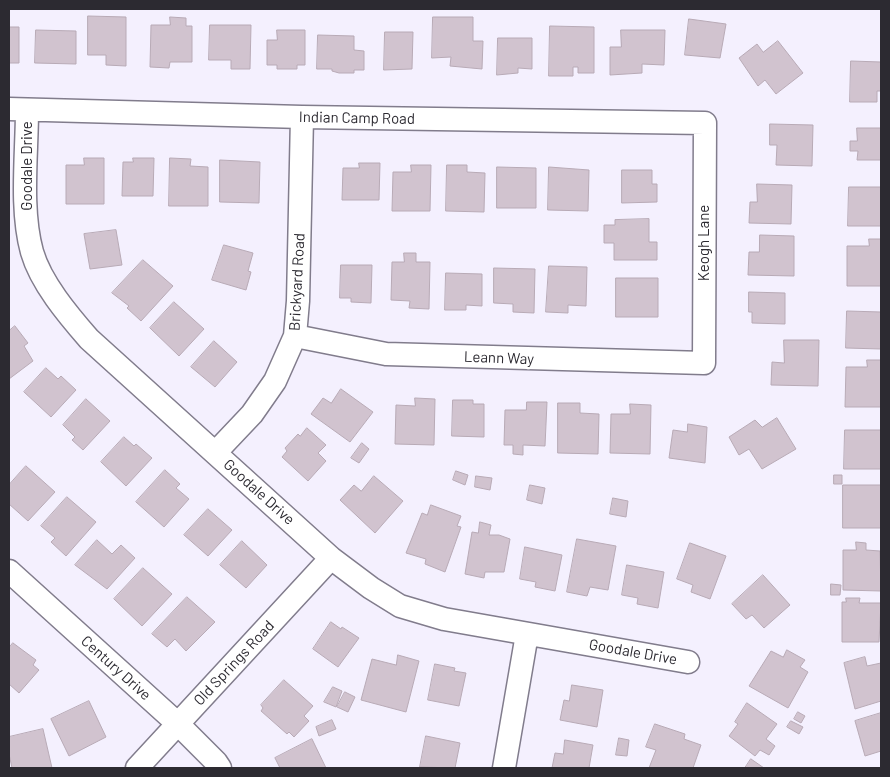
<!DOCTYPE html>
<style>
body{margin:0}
#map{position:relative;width:890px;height:777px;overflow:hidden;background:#f4f0fe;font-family:Barlow,sans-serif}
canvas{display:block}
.frame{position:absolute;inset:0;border:10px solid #2c2a31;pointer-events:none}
</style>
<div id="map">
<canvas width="890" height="777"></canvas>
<div class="frame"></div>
</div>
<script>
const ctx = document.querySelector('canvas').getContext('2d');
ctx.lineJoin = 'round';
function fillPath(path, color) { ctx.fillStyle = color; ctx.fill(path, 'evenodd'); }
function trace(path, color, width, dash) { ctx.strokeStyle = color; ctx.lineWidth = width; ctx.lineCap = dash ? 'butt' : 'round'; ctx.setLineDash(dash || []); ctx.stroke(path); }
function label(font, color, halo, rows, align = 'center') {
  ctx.font = font + ' Barlow,sans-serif'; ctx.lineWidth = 4.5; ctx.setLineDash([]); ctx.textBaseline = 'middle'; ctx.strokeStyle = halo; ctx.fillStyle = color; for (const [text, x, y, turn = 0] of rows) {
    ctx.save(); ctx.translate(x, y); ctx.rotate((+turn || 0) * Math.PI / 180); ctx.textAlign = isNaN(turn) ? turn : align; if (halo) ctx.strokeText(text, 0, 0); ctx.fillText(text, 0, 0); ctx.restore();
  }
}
const building = new Path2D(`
 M88,16L126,17V66L106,65V55H88Z
 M170,17L186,18V26H192V62H170L169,68L150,67L151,25H170Z
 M433,17H473V41H483L482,69L450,66L451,57L432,58Z
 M689,19L726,24L720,58L685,55Z
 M210,25H251L250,69H231V60H209Z
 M550,26L594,27V73H578V67H573V76H549Z
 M9,27H19V63H9Z
 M36,30L76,31V64L35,63Z
 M277,30H305V65H297V69H277V65H267V40H277Z
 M621,30H665L664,65L642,64V73L610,75V47H621Z
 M385,32H413L412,69L384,70Z
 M318,35L354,36V50L364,51V70H354V73H339L332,71V69H317Z
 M498,38H532V69L518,68V73L497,75Z
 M778,41L803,73L776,94L765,80L758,86L739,58L757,44L763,52Z
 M851,61L881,62V91H877V102H850Z
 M770,124L813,125L812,166L776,165L777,145H770Z
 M857,128H881V160H857L858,151H850V141H857Z
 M84,158H104V204H66V165H84Z
 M133,158H154L153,196H122L123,162H133Z
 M170,158L191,159L190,166L208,167V206H169Z
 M220,160L260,162L259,203L220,202Z
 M359,163H380L379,200H342L343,168H359Z
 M411,165H431L430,211H392L393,172H411Z
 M447,165H467V172L485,173L484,212L446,211Z
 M497,167L536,168V208H497Z
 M549,167L589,170L588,211L548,210Z
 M622,170H652V184H657V202L622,203Z
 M757,184L792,185L791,224L749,223L750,202H757Z
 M849,187H881V226H848Z
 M649,219V242H657V260H614V243H604V225H615V220Z
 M116,230L122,265L90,269L84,234Z
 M760,235L794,236V276L748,275L749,252H759Z
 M869,239H881V286H847V246H869Z
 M224,245L253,253L248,271L251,272L246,290L212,280Z
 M404,253H416V262H430L429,309L409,308L410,301L391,300L392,262H404Z
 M143,260L173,286L141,321L127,308L129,306L112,293Z
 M341,265H372L371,303L351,302V298H340Z
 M549,266L587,267L586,306L568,305V313L546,312Z
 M494,268L535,269L534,313L513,312V304L494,303Z
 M446,273L482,274V306L466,305V310H445Z
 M616,278H658V317H616Z
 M749,292L785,293V324L752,323V312H749Z
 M174,302L204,329L179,356L150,328Z
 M847,311L881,312V349L846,348Z
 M15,326L28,343L24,346L33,361L9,379V331Z
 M784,340H819L818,386L771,385L772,362L784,363Z
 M214,341L237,362L215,387L191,367Z
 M867,360H881V407H845L846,367H867Z
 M46,368L58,379L61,376L76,390L51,417L24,392Z
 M341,389L373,412L350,442L311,414L323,398L331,403Z
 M415,398L435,399L434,445L395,444L396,405L415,406Z
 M86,399L110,421L83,450L72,440L75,437L63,425Z
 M453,400H473V404H484V437L452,436Z
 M527,402H547L545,446L523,445V455L513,454V445H504L505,410H526Z
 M558,403H580V413L599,414L598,454L558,453Z
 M630,404L651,405L650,454L610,453L611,414H630Z
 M777,418L796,449L762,469L749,449L739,455L729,437L755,420L762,427Z
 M688,424L707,427L705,463L669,458L673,430L687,432Z
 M307,428L326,445L318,453L326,461L308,481L282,457L287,451L285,448L298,434L300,436Z
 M845,430H881V469H844Z
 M124,437L134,446L136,444L152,458L126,486L101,462Z
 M362,443L369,449L359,463L351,458Z
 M26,466L55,492L28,521L9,504V485Z
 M165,470L180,484L176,488L189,499L164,527L136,502Z
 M456,471L468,475L465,485L453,480Z
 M834,475H842V484H834Z
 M374,476L403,501L375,533L340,500L354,485L361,491Z
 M476,476L492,478L490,490L475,487Z
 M530,485L545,488L542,504L527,500Z
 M843,485H881V528H843Z
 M67,497L96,522L66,556L51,542L55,538L41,526Z
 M613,498L628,501L626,517L610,514Z
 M431,505L461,516L457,526L461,527L445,572L425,564L426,559L406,553L422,513L427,515Z
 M208,509L232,530L208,556L184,535Z
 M480,522L491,525L489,535H499L510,539L504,572H485L484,578L465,574L472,532L478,533Z
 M577,539L616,546L608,590L590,587L587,596L567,592Z
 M97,540L112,554L121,545L135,558L107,589L75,565Z
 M242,541L267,565L246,588L220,565Z
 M856,542L866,543V550L880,551L881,591L843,590V550H856Z
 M690,543L726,556L710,599L691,592L693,585L677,579Z
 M525,547L562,555L555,591L535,587L536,582L520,579Z
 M627,565L664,572L658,608L637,604L638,598L622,595Z
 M143,568L172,594L142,626L114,599Z
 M763,575L790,605L764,628L752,615L746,619L732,604Z
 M831,584L841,585L840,595H831Z
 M187,597L215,622L186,651L175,639L167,647L152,634Z
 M846,598H860L859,603H881L879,642H842V602H846Z
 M331,622L341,629L342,627L359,638L338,667L313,649Z
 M13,643L36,660L33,665L39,670L19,693L9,684V648Z
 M787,650L805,660L800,667L808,672L788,708L749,686L771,651L783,657Z
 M398,655L419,661L406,712L361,700L372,659L396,665Z
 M865,657L867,666L881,663V701L855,709L844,663Z
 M435,664L455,668L454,671L466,673L459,706L428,700Z
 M284,680L313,706L304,716L309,721L294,737L289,732L287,734L261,711L263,708L261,705Z
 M572,685L603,690L597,727L560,720L564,700L569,701Z
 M333,687L342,691L336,707L324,702Z
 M345,692L355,697L348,712L337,707Z
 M89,701L106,737L69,756L51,719Z
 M747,703L777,724L766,739L775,746L769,755L760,750L755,756L729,736L738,724L735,722Z
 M798,712L805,716L801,723L794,719Z
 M881,713V751L865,756L855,721Z
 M332,720L336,729L319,736L316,727Z
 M791,721L803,727L799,734L787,727Z
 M655,724L685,734L684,739L701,745L693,768H649L656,750L646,747Z
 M43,729L52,768H12L9,754V737Z
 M426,736L460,743L455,768L420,767Z
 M619,738L629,740L627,756L616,755Z
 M312,739L326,768H280L275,758Z
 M565,740L593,745L589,768H552L555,753L563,754Z
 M751,759L764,768H745Z`);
const minor = new Path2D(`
 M9,109L302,117L705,123L704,363L386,354L295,336
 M27,110C27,154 20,209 32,252C41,283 68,315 89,339L331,558L371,588L400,606L444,619L688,662
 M216,452L252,414L275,381L295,336L298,301L302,117
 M9,571L178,724L216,762L220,768
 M137,768L331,558
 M504,768L527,634`);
const streetNames = [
 ["Indian Camp Road",357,118,1],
 ["Goodale Drive",27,166,-90],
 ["Keogh Lane",704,243,-90],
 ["Brickyard Road",297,282,-87],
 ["Leann Way",499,358,2],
 ["Goodale Drive",259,492,42],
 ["Goodale Drive",633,652,10],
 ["Old Springs Road",234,663,-47],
 ["Century Drive",116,668,42]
];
fillPath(building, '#d1c3cf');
trace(building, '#b8aab6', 1);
trace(minor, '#817c8c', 25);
trace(minor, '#fff', 22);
label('15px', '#2c2a31', '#fff', streetNames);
</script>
